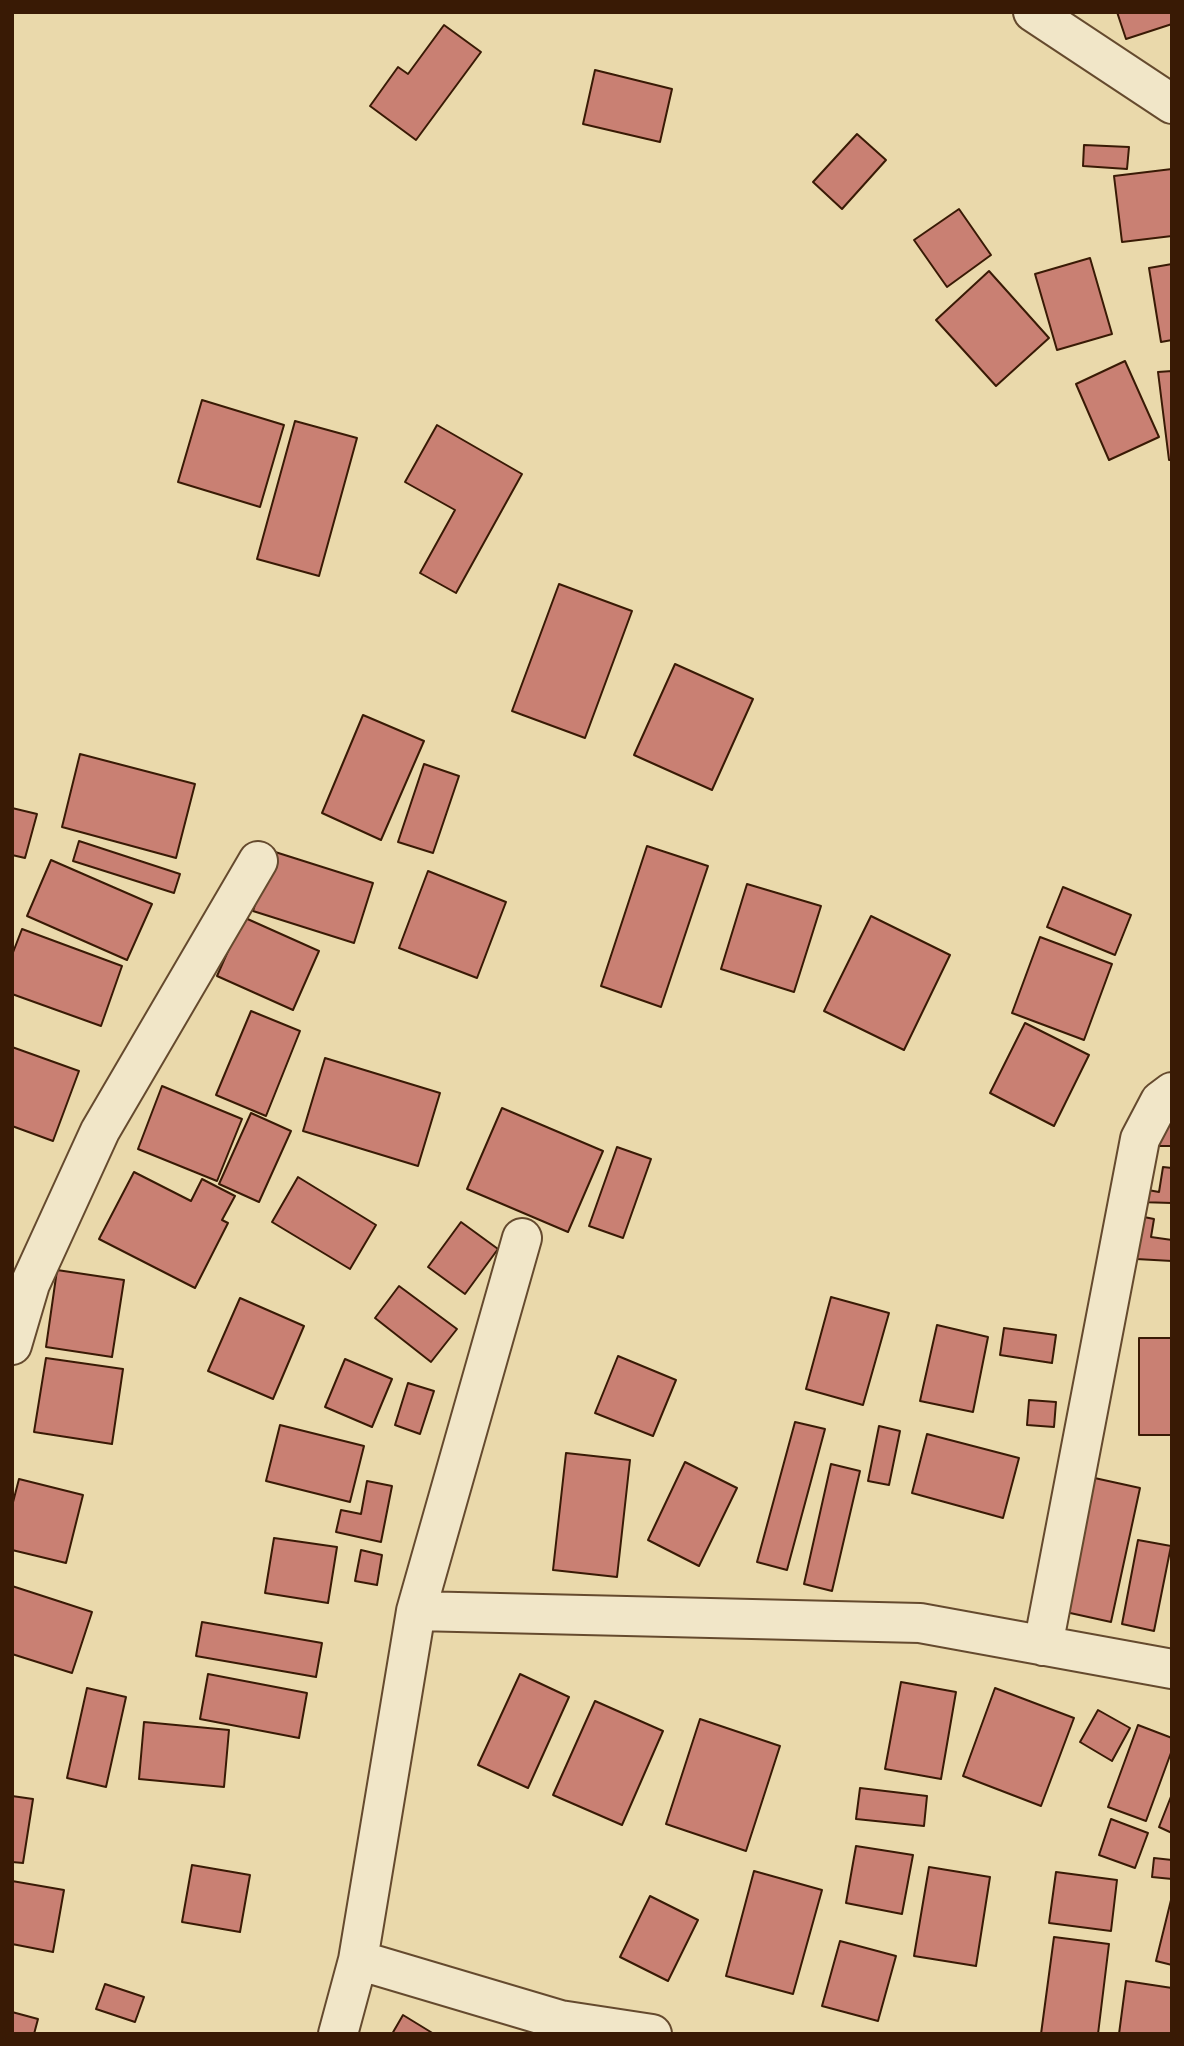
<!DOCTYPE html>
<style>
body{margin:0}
#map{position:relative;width:1184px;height:2046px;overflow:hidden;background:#ead9ab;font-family:"IM FELL Double Pica",serif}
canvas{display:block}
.frame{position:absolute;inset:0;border:14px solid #391a05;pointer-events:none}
</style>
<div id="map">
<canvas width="1184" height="2046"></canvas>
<div class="frame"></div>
</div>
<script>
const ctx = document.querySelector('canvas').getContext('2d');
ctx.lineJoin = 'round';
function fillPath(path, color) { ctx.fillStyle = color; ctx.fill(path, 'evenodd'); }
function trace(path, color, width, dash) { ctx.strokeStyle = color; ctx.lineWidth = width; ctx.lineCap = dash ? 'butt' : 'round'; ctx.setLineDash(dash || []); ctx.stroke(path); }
const building = new Path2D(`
 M1117,12H1172V24L1126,39Z
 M444,25L481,52L416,140L370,106L398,67L408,74Z
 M595,70L672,89L660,142L583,124Z
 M857,134L886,160L842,209L813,182Z
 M1084,145L1129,147L1127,169L1083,166Z
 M1172,169V236L1122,242L1114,176Z
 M959,209L991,255L947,287L914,240Z
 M1090,258L1112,334L1057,350L1035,274Z
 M1172,264V340L1161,342L1149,268Z
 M989,271L1049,338L996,386L936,320Z
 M1125,361L1159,437L1109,460L1076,384Z
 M1172,371V460H1169L1158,372Z
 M202,400L284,425L260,507L178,482Z
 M295,421L357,438L319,576L257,559Z
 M437,425L522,474L456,593L420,573L455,510L405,482Z
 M559,584L632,611L585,738L512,711Z
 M675,664L753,699L712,790L634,755Z
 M363,715L424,741L381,840L322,813Z
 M80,754L195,784L176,858L62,827Z
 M424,764L459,776L433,853L398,842Z
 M12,808L37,814L25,858L12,855Z
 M79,841L180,874L174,893L73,861Z
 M647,846L708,866L661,1007L601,986Z
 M272,851L373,883L354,943L253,911Z
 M51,860L152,904L127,960L27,916Z
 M428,871L506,902L477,978L399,948Z
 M747,884L821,906L794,992L721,969Z
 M1063,887L1131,915L1115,955L1047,927Z
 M871,916L950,955L904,1050L824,1011Z
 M243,917L319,951L293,1010L217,976Z
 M22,929L122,966L101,1026L12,994V955Z
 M1040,937L1112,964L1084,1040L1012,1013Z
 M251,1011L300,1031L266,1116L216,1095Z
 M1025,1023L1089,1055L1054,1126L990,1093Z
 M12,1047L79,1071L53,1141L12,1126Z
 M325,1058L440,1093L418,1166L303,1131Z
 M162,1086L242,1119L217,1181L138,1149Z
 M502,1108L603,1151L568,1232L467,1189Z
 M251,1113L291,1131L259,1202L219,1184Z
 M1172,1120V1146H1157Z
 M617,1147L651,1159L623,1238L589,1226Z
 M1163,1167L1172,1168V1240L1151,1237L1154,1219L1144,1217L1148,1190L1159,1192Z
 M134,1172L191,1201L202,1179L235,1196L222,1220L228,1223L195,1288L99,1239Z
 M298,1177L376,1225L350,1269L272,1222Z
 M1139,1202L1172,1203V1261L1136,1259Z
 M461,1222L498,1249L465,1294L428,1267Z
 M57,1270L124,1280L112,1357L46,1347Z
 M399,1286L457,1329L431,1362L375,1318Z
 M831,1297L889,1313L863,1405L806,1389Z
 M240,1298L304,1326L273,1399L208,1371Z
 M937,1325L988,1337L973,1412L920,1401Z
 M1004,1328L1056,1335L1052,1363L1000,1355Z
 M1139,1338H1172V1435H1139Z
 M618,1356L676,1380L653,1436L595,1413Z
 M46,1358L123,1369L112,1444L34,1432Z
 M345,1359L392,1379L372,1427L325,1407Z
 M408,1383L434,1391L420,1434L395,1425Z
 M1029,1400L1056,1402L1054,1427L1027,1425Z
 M795,1422L825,1429L787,1570L757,1562Z
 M280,1425L364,1446L350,1502L266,1481Z
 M879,1426L900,1431L889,1485L868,1481Z
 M927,1434L1019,1458L1003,1518L912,1493Z
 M566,1453L630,1460L617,1577L553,1570Z
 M685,1462L737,1488L699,1566L648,1540Z
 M831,1464L860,1471L832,1591L804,1584Z
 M1090,1477L1140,1488L1111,1622L1061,1611Z
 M19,1479L83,1495L66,1563L12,1550V1506Z
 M367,1481L392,1486L381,1542L336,1532L341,1510L361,1514Z
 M274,1538L337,1547L328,1603L265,1593Z
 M1138,1540L1171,1546L1154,1631L1122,1624Z
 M361,1550L382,1555L377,1585L355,1581Z
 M12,1586L92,1612L72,1673L12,1654Z
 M202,1622L322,1643L316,1677L196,1656Z
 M208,1674L307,1693L299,1738L200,1719Z
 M520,1674L569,1697L528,1788L478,1765Z
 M901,1682L956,1692L941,1779L885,1769Z
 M87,1688L126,1697L106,1787L67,1778Z
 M995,1688L1074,1718L1041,1806L963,1776Z
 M595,1701L663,1731L622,1825L553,1795Z
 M1098,1710L1130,1728L1112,1761L1080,1742Z
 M700,1719L780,1746L746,1851L666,1824Z
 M144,1722L229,1730L224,1787L139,1779Z
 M1138,1725L1172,1738V1750L1146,1821L1108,1807Z
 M860,1788L927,1796L924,1826L856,1819Z
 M1172,1794V1833L1159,1827Z
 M12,1796L33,1799L23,1863L12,1862Z
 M1111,1819L1148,1833L1135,1868L1099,1855Z
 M856,1846L913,1855L902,1914L846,1903Z
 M1154,1858L1172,1860V1879L1152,1877Z
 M192,1865L250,1875L240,1932L182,1922Z
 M929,1867L990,1877L976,1966L914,1956Z
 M754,1871L822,1890L793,1994L726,1976Z
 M1056,1872L1117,1880L1111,1931L1049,1923Z
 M12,1881L64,1890L53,1952L12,1944Z
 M650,1896L698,1920L668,1981L620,1957Z
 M1172,1896V1965L1156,1961Z
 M1054,1937L1109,1944L1098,2034H1041Z
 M840,1941L896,1956L878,2021L822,2006Z
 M1126,1981L1172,1988V2034H1119Z
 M105,1984L144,1997L135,2022L96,2009Z
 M12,2012L38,2019L34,2034H12Z
 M403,2015L434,2034H392Z`);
const minor = new Path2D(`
 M1033,12L1172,104
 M12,1345L30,1284L100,1131L258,861
 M416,1611L920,1623L1172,1669
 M1043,1646L1140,1139L1160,1101L1172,1092
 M358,1960L560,2020L652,2034
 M338,2034L358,1960L416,1611L522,1238`);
fillPath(building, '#c98073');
trace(building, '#391a05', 2);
trace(minor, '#654a2e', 42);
trace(minor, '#f1e6c8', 38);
</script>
